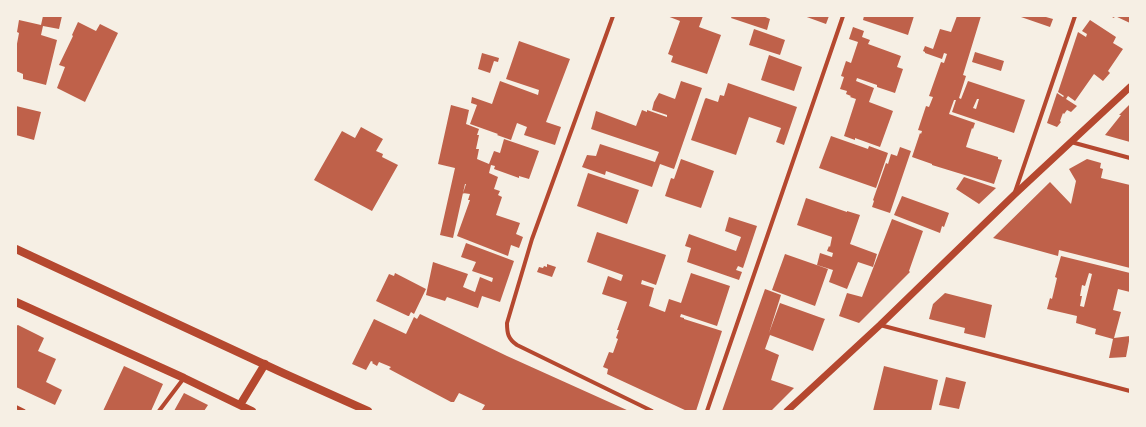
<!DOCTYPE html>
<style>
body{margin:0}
#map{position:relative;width:1146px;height:427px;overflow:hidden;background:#f6efe4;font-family:Raleway,sans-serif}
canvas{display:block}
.frame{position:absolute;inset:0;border:17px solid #f6efe4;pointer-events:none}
</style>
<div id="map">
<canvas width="1146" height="427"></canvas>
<div class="frame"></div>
</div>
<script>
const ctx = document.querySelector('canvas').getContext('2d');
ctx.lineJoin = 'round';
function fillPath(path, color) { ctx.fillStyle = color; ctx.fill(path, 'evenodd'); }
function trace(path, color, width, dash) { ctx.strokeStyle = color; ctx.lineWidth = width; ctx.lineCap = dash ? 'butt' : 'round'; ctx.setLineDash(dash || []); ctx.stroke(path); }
const building = new Path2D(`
 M43,16H62L59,29L43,26L41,35L57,40L46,85L23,79V74L16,71V49L19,33L17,32L19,20L41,25Z
 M667,16H703L699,27L721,35L707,74L671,62L673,56L668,54L680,21Z
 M732,16H763L770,19L767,30L731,18Z
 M804,16H829L826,24Z
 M864,16H914L908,35L863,20Z
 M957,16H981L963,75L966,76L959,98L961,99L968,81L1025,100L1014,133L952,112L956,100H954L949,114L975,123L973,129L972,128L966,147L998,157V159L1002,160L994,184L932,165V164L912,157L920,133L921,134L922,131L918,130L926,106L929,107L933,97L929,96L941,62L944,63L947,54L944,53L942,59L925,53V52L923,51L925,46L933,49L940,29L951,32ZM977,99H979L976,109L973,108Z
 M1021,16H1047L1046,17L1053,19L1050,27L1021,17Z
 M1110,16H1130V23L1115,16L1114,18Z
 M1090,20L1116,37L1113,43L1123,49L1108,71L1110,73L1103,81L1094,74L1075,101L1068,96L1066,99L1077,106L1071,112L1067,110L1064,114L1063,113L1060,121L1061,122L1057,127L1047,123L1057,93L1063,97L1064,96L1058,92L1078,32L1086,37L1087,34L1082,31Z
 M78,22L96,31L100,24L118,33L85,102L57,88L65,67L59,65L73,36L72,35Z
 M853,27L864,31L862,37L870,40L868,44L901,56L897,67L903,69L895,93L877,87V85L857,78L856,81L874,88L869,102L893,111L880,147L855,138V140L844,136L856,99L850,97L851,96L846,94L847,91L840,89L844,77L841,76L846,61L851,63L858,42L849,39Z
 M754,29L785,40L780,55L749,45Z
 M519,41L570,59L546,122L561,127L555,145L524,135L527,127L517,123L511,140L497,135L498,134L470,124L477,105L471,103L472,97L492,104L500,81L538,95L539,90L506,79Z
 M975,52L1004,61L1001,71L972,62Z
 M482,53L499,58L498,62L494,61L490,73L478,69Z
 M769,55L802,67L794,91L761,80Z
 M681,81L702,88L674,169L660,164L652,187L606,171L605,175L582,167L587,155L596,156L600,144L655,162L659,152L591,129L592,126L596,111L636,126L642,110L647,112V110L667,117V115L652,110L654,102L659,93L675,99Z
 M728,83L797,107L784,145L776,142L781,128L749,117L736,155L691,140L705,99L706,98L718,102L720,95L724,96Z
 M1130,104V142L1105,135L1121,115H1119Z
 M451,105L469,110L466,124L479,129L477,135H479L476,149H479L477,159L489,164L494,151L500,153L504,139L539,151L529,179L519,176V178L494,169L495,166L491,165L489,173L498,177L494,189L500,191L498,195L502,197L496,215L520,223L516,234L523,237L519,248L511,245L508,256L457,236L470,200H468L470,194L463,193L466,184H465L453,238L440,235L455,168L438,164Z
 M16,106L41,112L34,140L16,135Z
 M361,127L383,139L376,151L383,154L382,157L398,165L372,211L314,180L342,131L355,138Z
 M831,136L868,149L869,146L888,153L876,188L819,168Z
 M900,147L911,151L890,213L872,207L874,201L873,200L886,163L888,164L891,154L897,156Z
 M681,159L714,171L701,208L665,196L671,178L674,179Z
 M1087,159L1101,163L1100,168L1103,169L1101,178L1130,185V268L1059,250L1058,256L993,238L1050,182L1071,204L1076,181L1069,169Z
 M588,173L639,190L627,224L577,206Z
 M964,177L996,188L979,204L956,189Z
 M902,196L949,213L944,227L942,226L940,233L894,215Z
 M806,198L847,212V211L860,215L850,244L877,254L873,267L858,262L847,289L829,282L833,270L817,265L820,253L832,257L833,253L827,251L829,246L830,247L832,237L797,225Z
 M729,217L757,226L743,268L738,266L736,270L742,272L739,280L687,262L691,248L685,246L689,234L736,251L741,237L725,231Z
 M892,219L923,231L909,271L910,272L859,323L839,316L847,293L862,297Z
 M597,232L666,255L656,285L642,280L641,284L654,288L649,306L665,312L669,299L681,303L691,273L730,286L717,326L681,314L680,317L684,318V319L722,331L696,411H687L607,374L608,369L603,367L609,352L613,353L618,339L616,338L619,330H617L627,302L602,294L608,276L621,281L623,275L587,262Z
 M466,243L514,261L500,302L482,296L478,308L447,297L445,301L426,295L433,262L468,274L463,287L475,292L480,277L492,282L493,278L472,271L476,262L461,257Z
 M785,254L828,269L815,306L772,290Z
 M1061,256L1130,273V292L1118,289L1113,310L1121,312L1114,338L1130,336L1126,357L1109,358L1113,339L1095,334L1096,329L1076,323L1077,316L1047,309L1050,298L1052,299L1057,278L1055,277ZM1089,273L1092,274L1084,307L1080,306L1082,296H1080L1082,285L1085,286Z
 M547,264L556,267L552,277L537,272L539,267L543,268L544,266L547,267Z
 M395,273L426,289L414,314L411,312L409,316H408L376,301L389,274L394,276Z
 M765,289L781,295L769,333L780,303L819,317L825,319L824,321L813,351L770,335L765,349L779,355L771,380L794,388L771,411H722Z
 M945,293L992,305L985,338L964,333L965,328L929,319L933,304Z
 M420,314L507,356L629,411H484L482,410L485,405L459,393L454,402H451L389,369L391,367L379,362L377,366L372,363L373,362L371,361L366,370L352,364L374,319L406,334L414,317L417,319Z
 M18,325L44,338L38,351L56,359L46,382L62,390L55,405L16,387V326Z
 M124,366L163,384L151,411H103Z
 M884,366L938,380L931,411H873Z
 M946,377L966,382L959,409L939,405Z
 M184,393L208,405L204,411H174Z`);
const minor = new Path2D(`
 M613,16L532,239L507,323C507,333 508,339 517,345L652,411
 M1071,142L1130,158
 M1015,192L1075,16
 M880,325L1130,391
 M16,407L24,411
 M159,411L184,378
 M707,411L843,16`);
const tertiary = new Path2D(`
 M787,411L880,325L1014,195L1130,87`);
const secondary = new Path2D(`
 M16,249L283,373L368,411
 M16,302L184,378L252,411
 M240,405L265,364`);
fillPath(building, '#bf614a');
trace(minor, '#b5482f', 4);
trace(tertiary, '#b5482f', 7);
trace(secondary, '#b5482f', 8);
</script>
